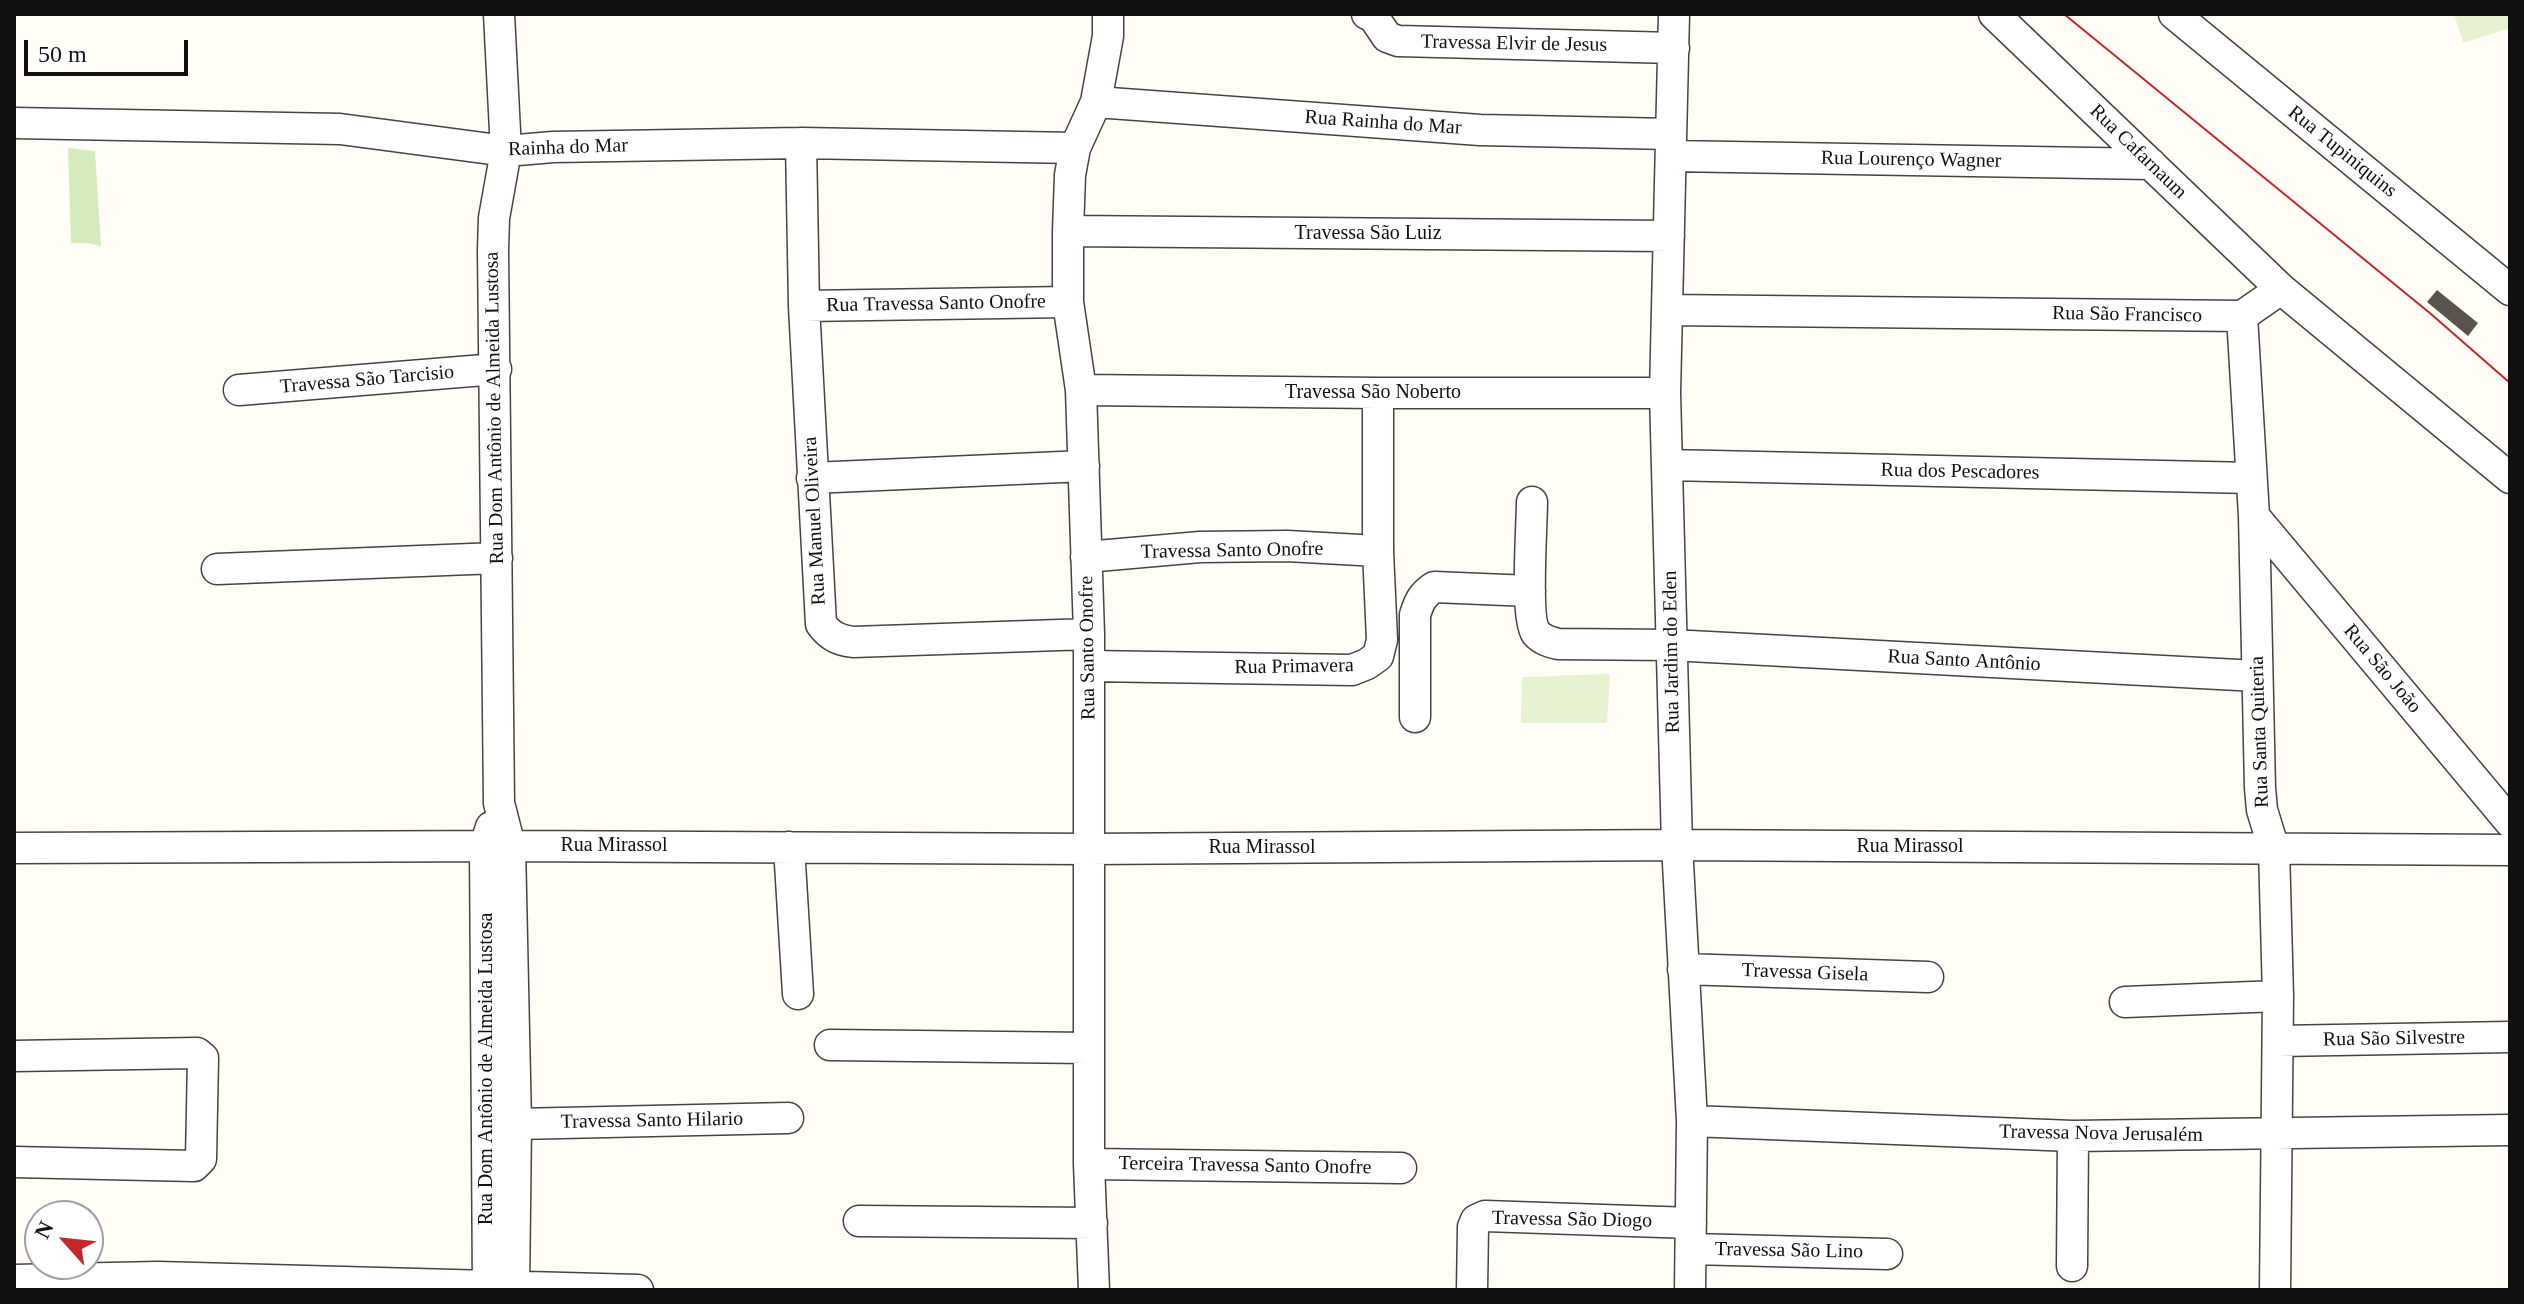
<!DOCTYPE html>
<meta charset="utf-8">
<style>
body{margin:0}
#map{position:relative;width:2524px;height:1304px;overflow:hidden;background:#fffdf5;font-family:"Times New Roman",serif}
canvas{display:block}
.frame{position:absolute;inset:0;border:16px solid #111;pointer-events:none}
.north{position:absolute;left:24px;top:1200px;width:80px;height:80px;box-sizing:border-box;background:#fff;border:2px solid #a0a0a0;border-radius:50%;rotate:297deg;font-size:22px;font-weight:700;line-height:32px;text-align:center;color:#111}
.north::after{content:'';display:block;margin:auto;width:28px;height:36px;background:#c4262e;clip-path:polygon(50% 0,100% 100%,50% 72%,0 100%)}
.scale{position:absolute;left:24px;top:40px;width:164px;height:36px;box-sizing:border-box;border:4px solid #111;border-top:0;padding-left:10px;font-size:24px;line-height:28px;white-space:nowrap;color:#111;-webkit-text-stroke:6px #fff;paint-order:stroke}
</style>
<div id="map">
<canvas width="2524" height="1304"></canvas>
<div class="frame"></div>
<div class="north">N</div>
<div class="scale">50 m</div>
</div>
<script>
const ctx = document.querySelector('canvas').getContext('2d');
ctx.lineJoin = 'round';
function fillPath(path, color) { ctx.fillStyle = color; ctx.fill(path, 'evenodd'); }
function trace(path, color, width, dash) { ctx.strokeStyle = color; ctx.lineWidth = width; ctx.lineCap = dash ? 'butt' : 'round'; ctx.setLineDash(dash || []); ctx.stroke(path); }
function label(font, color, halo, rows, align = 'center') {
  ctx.font = font + ' "Times New Roman",serif'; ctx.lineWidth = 8; ctx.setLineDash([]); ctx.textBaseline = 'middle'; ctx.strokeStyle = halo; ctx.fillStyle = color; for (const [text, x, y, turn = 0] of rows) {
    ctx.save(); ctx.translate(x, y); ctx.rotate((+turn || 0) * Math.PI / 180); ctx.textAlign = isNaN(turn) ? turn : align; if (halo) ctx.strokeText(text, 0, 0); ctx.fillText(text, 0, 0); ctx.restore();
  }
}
const green = new Path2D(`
 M68,148L95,151L101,246L88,243H71Z`);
const pitch = new Path2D(`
 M2454,14H2510V28L2463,43Z
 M1610,674L1607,723H1521L1522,677Z`);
const building = new Path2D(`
 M2437,290L2478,323L2468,336L2427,302Z`);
const minor = new Path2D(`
 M499,14L506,151L494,218L493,250L499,803L510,846L516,1124L514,1290
 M1367,14L1373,16L1387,37L1398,41L1674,48
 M1674,14L1665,393L1677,845L1692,1121L1690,1290
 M1994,14L2281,289L2510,478
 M2174,14L2510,290
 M1096,102L1480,130L1671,134
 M14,123L340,129L506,151L553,147L801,143L1075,148
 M801,143L804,306L821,624C830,636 838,640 853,642L1089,634
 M1671,156L2151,164
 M1068,231L1669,236
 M804,306L1068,302
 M1667,310L2242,316L2281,289
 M2242,316L2254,516L2260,788L2262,810L2274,849L2278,996L2275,1290
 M239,390L496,369
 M1081,390L1378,393H1665
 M1668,465L2251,478
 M812,478L1084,466
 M1532,502C1532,525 1525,618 1536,633C1542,640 1550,642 1558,644L1671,645L2257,676
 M2254,516L2510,822
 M1086,557L1200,547L1287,546L1378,551
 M217,569L497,558
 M1089,666L1352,670L1367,664L1378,656L1382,640L1378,551V393
 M1415,717V615C1419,602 1422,595 1434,587L1530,591
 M789,847L798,994
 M14,848L510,846L1088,849L1677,845L2510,850
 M1683,969L1928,977
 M2125,1002L2278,996
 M2278,1041L2510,1037
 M830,1045L1088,1048
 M14,1056L197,1053L203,1058L201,1159L194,1166L14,1162
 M1692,1121L2073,1136L2510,1130
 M516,1124L788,1118
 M1089,1164L1401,1168
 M859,1221L1092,1223
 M1691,1249L1887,1254
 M2072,1266L2073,1136
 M14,1280L158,1277L638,1290
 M488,1290L485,846L491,827
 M1094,1290L1089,1164V634L1081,390L1068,302V231L1070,175L1075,148L1096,102L1108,36V14
 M1472,1290L1473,1227L1476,1220L1485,1216L1691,1223`);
const tram = new Path2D(`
 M2064,14L2431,314L2510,383`);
const streetNames = [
 ["Travessa Elvir de Jesus",1514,44,1],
 ["Rua Rainha do Mar",1383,123,4],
 ["Rainha do Mar",568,148,-2],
 ["Rua Cafarnaum",2138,152,44],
 ["Rua Tupiniquins",2342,152,39],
 ["Rua Lourenço Wagner",1911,160,1],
 ["Travessa São Luiz",1368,234],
 ["Rua Travessa Santo Onofre",936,304,-1],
 ["Rua São Francisco",2127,315,1],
 ["Travessa São Tarcisio",367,380,-5],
 ["Travessa São Noberto",1373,393],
 ["Rua Dom Antônio de Almeida Lustosa",495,408,-91],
 ["Rua dos Pescadores",1960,472,1],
 ["Rua Manuel Oliveira",815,521,-93],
 ["Travessa Santo Onofre",1232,551,-1],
 ["Rua Santo Onofre",1088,648,-91],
 ["Rua Jardim do Eden",1672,652,-91],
 ["Rua Santo Antônio",1964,661,3],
 ["Rua Primavera",1294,667,-1],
 ["Rua São João",2382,669,50],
 ["Rua Santa Quiteria",2260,732,-92],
 ["Rua Mirassol",614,846],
 ["Rua Mirassol",1910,847],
 ["Rua Mirassol",1262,848],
 ["Travessa Gisela",1805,973,2],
 ["Rua São Silvestre",2394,1039,-1],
 ["Rua Dom Antônio de Almeida Lustosa",487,1069,-90],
 ["Travessa Santo Hilario",652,1121,-1],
 ["Travessa Nova Jerusalém",2101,1134,1],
 ["Terceira Travessa Santo Onofre",1245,1166,1],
 ["Travessa São Diogo",1572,1220,1],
 ["Travessa São Lino",1789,1251,1]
];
fillPath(green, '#d5ebbd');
fillPath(pitch, '#e6f2cf');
fillPath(building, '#5a524d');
trace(minor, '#444', 33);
trace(minor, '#fff', 30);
trace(tram, '#c4262e', 2);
label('20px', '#111', '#fff', streetNames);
</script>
